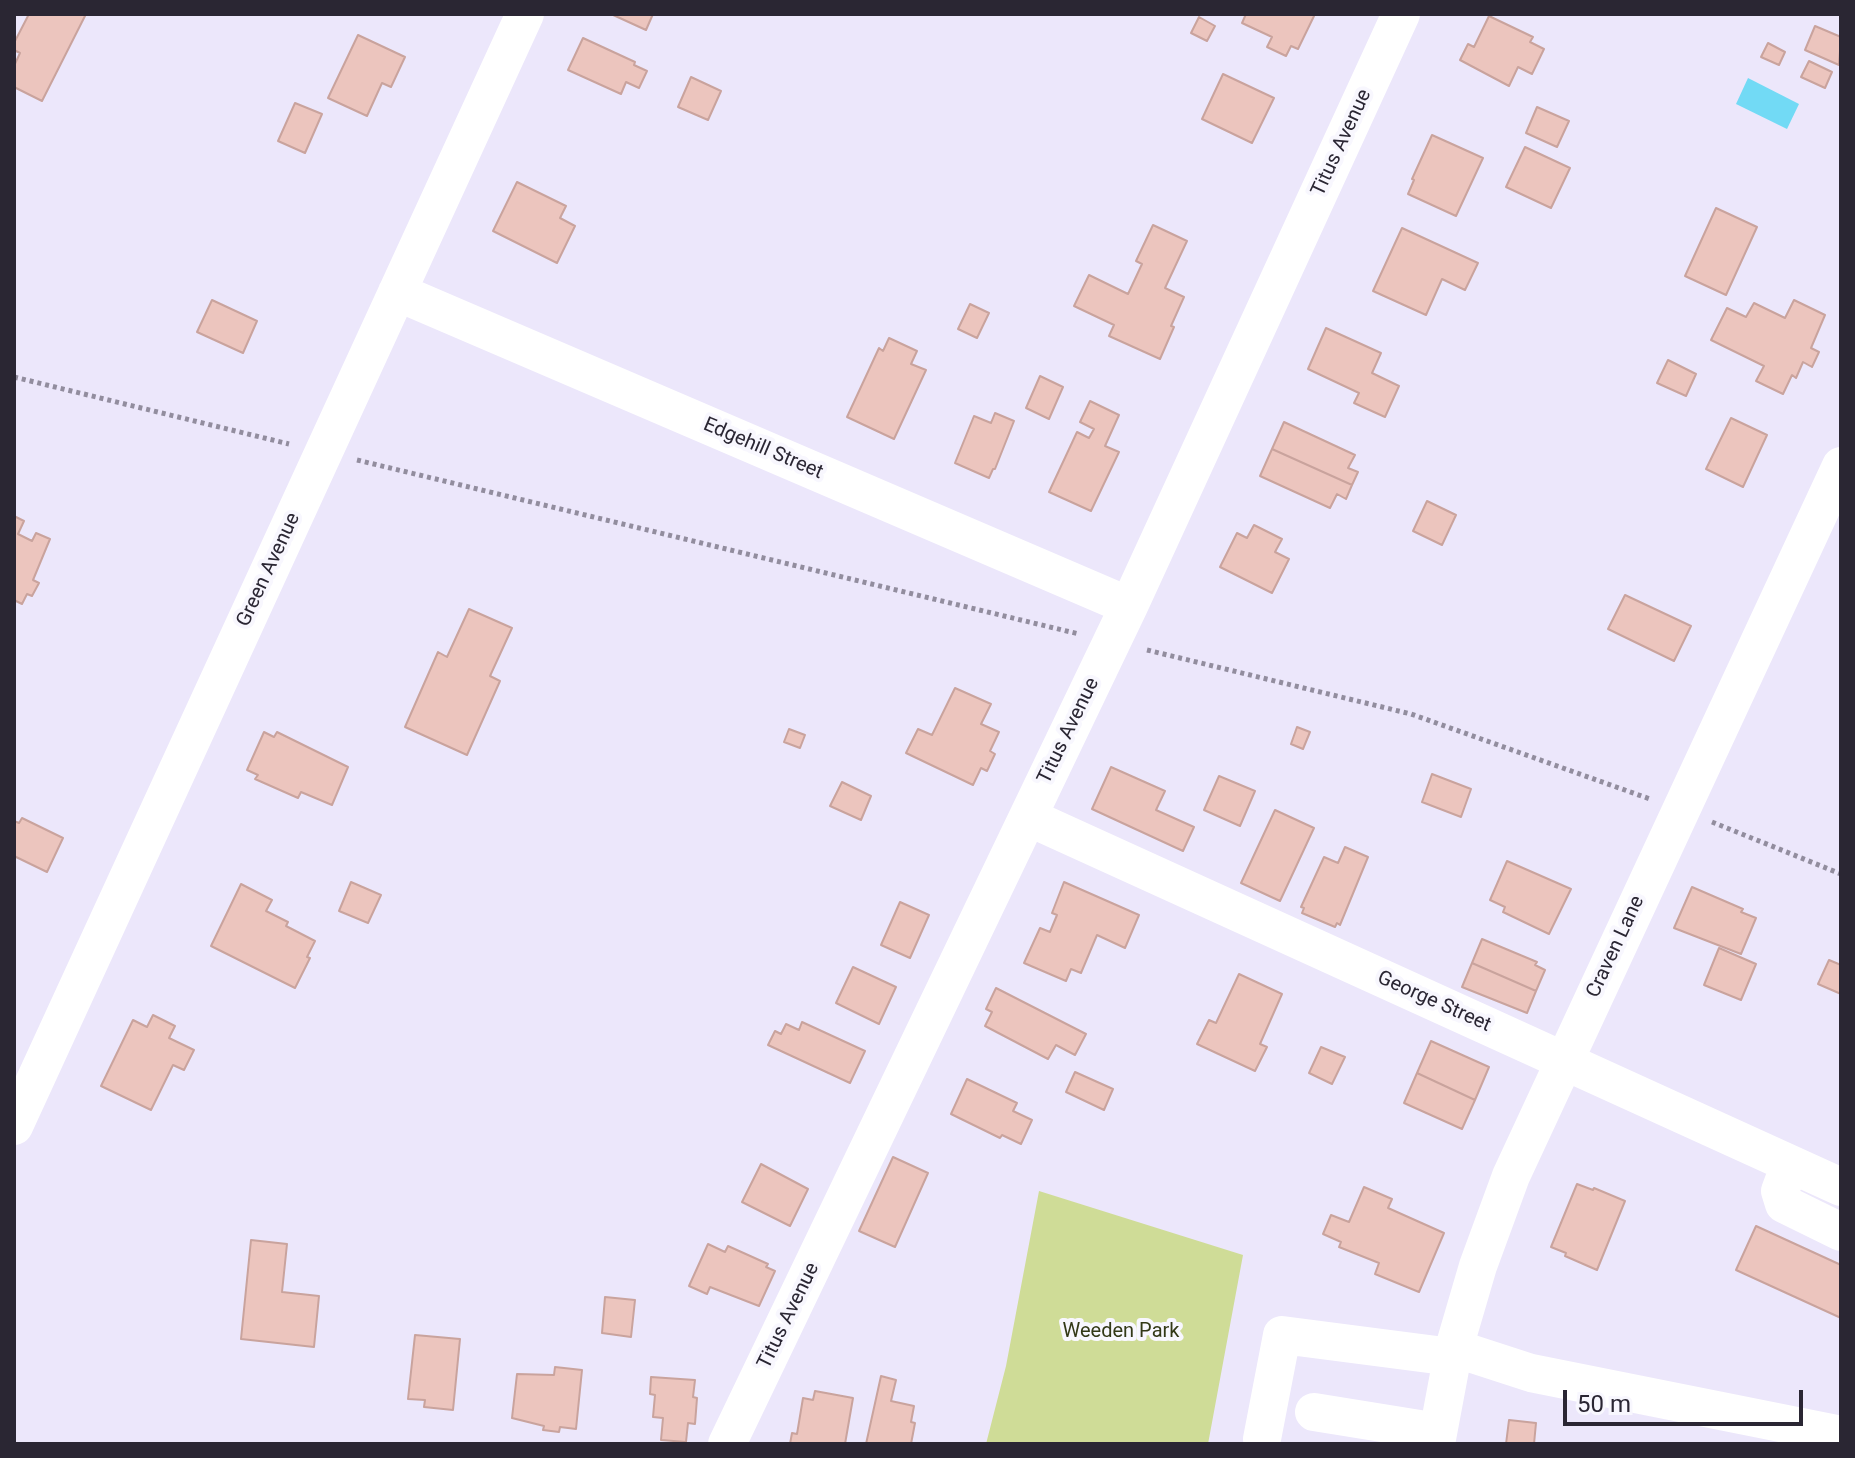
<!DOCTYPE html>
<style>
body{margin:0}
#map{position:relative;width:1855px;height:1458px;overflow:hidden;background:#ece7fb;font-family:Roboto,sans-serif}
canvas{display:block}
.frame{position:absolute;inset:0;border:16px solid #2a2633;pointer-events:none}
.scale{position:absolute;left:1563px;top:1390px;width:240px;height:36px;box-sizing:border-box;border:4px solid #2a2633;border-top:0;padding-left:10px;font-size:24px;line-height:28px;white-space:nowrap;color:#2a2633;-webkit-text-stroke:6px #f8f7fe;paint-order:stroke}
</style>
<div id="map">
<canvas width="1855" height="1458"></canvas>
<div class="frame"></div>
<div class="scale">50 m</div>
</div>
<script>
const ctx = document.querySelector('canvas').getContext('2d');
ctx.lineJoin = 'round';
function fillPath(path, color) { ctx.fillStyle = color; ctx.fill(path, 'evenodd'); }
function trace(path, color, width, dash) { ctx.strokeStyle = color; ctx.lineWidth = width; ctx.lineCap = dash ? 'butt' : 'round'; ctx.setLineDash(dash || []); ctx.stroke(path); }
function label(font, color, halo, rows, align = 'center') {
  ctx.font = font + ' Roboto,sans-serif'; ctx.lineWidth = 8; ctx.setLineDash([]); ctx.textBaseline = 'middle'; ctx.strokeStyle = halo; ctx.fillStyle = color; for (const [text, x, y, turn = 0] of rows) {
    ctx.save(); ctx.translate(x, y); ctx.rotate((+turn || 0) * Math.PI / 180); ctx.textAlign = isNaN(turn) ? turn : align; if (halo) ctx.strokeText(text, 0, 0); ctx.fillText(text, 0, 0); ctx.restore();
  }
}
const green = new Path2D(`
 M1039,1191L1243,1255L1208,1444H986L1006,1366Z`);
const water = new Path2D(`
 M1748,78L1799,104L1787,129L1736,104Z`);
const building = new Path2D(`
 M29,14H86L42,101L14,87V66L20,53L14,50V43Z
 M611,14H653L646,30Z
 M1246,14H1315L1298,49L1291,46L1286,56L1267,47L1272,37L1242,23Z
 M1489,16L1533,37L1530,42L1544,49L1532,74L1518,67L1509,86L1460,60L1468,44L1474,47Z
 M1199,17L1215,26L1207,41L1191,33Z
 M1815,26L1841,37L1839,65L1805,50Z
 M358,35L405,57L391,87L382,83L367,116L328,98Z
 M583,38L635,62L634,65L647,71L639,88L626,82L621,94L568,70Z
 M1768,43L1785,52L1779,65L1761,57Z
 M1809,61L1832,72L1825,88L1801,77Z
 M1223,74L1274,98L1252,143L1202,119Z
 M691,77L721,91L708,120L678,107Z
 M295,103L322,114L305,153L278,141Z
 M1537,107L1569,121L1557,147L1526,133Z
 M1432,135L1483,158L1456,216L1408,194L1414,180L1412,179Z
 M1525,147L1570,168L1551,208L1506,187Z
 M517,182L566,206L560,218L575,226L557,263L493,231Z
 M1716,208L1757,227L1726,295L1685,276Z
 M1153,225L1187,241L1165,288L1184,297L1171,326L1174,327L1160,359L1109,336L1114,325L1074,306L1089,275L1128,294L1142,264L1136,261Z
 M1402,228L1478,263L1465,290L1442,279L1426,315L1373,291Z
 M212,300L257,321L243,353L197,332Z
 M1794,300L1825,315L1811,348L1819,352L1812,367L1803,362L1796,378L1792,375L1783,394L1756,381L1764,366L1711,340L1727,308L1746,317L1754,303L1785,318Z
 M970,304L989,313L977,338L958,329Z
 M1326,328L1381,353L1372,373L1399,386L1385,417L1354,403L1359,393L1308,369Z
 M889,338L917,351L911,364L926,370L894,439L847,417L879,348L883,351Z
 M1668,360L1696,374L1686,396L1657,383Z
 M1040,376L1063,387L1049,419L1026,408Z
 M1090,401L1119,415L1105,446L1119,452L1091,511L1049,492L1077,432L1089,438L1094,429L1080,422Z
 M995,413L1014,421L995,469H993L989,478L955,463L974,416L991,423Z
 M1731,418L1767,435L1743,487L1706,469Z
 M1284,422L1355,455L1348,468L1358,472L1352,485L1272,449Z
 M1272,449L1352,485L1346,499L1337,494L1330,508L1260,476Z
 M1427,501L1456,515L1442,545L1413,531Z
 M14,516L24,521L18,534L32,541L36,533L50,539L33,580L39,583L32,596L27,594L22,604L14,600Z
 M1254,525L1282,539L1275,552L1289,559L1272,593L1220,567L1237,533L1247,538Z
 M1625,595L1691,626L1674,661L1608,629Z
 M469,609L512,628L490,676L500,681L467,755L405,727L438,652L447,657Z
 M955,688L991,704L981,724L999,732L990,751L995,754L987,771L981,768L973,785L906,753L918,729L932,735Z
 M1297,727L1310,732L1303,749L1291,744Z
 M789,729L805,735L800,748L784,742Z
 M264,732L274,737L277,732L348,767L332,805L301,792L298,798L255,779L258,775L247,770Z
 M1111,767L1165,791L1156,810L1194,827L1183,851L1092,809Z
 M1432,774L1471,789L1461,817L1422,802Z
 M1219,776L1255,791L1240,826L1204,810Z
 M842,782L871,796L861,820L830,806Z
 M1275,810L1314,828L1280,901L1241,883Z
 M22,818L63,838L47,872L14,856V821L19,823Z
 M1345,847L1368,857L1340,925L1337,923L1335,927L1302,913L1304,908L1301,907L1324,857L1338,863Z
 M1507,861L1571,889L1549,934L1503,912L1505,907L1490,900Z
 M351,882L381,895L368,923L339,911Z
 M1064,882L1139,915L1125,948L1097,935L1081,973L1071,969L1066,981L1024,963L1040,928L1050,932L1057,915L1052,913Z
 M241,884L272,900L266,911L288,922L286,926L315,941L307,957L310,958L295,988L211,946Z
 M1692,887L1743,909L1741,912L1756,918L1741,954L1674,928Z
 M900,902L929,915L910,958L881,945Z
 M1482,939L1537,962L1535,965L1545,970L1536,991L1472,963Z
 M1719,948L1756,964L1741,1000L1704,985Z
 M1829,960L1841,965V994L1818,984Z
 M1472,963L1536,991L1527,1013L1462,987Z
 M853,967L896,987L879,1024L836,1003Z
 M1239,974L1282,994L1260,1044L1267,1047L1255,1071L1197,1044L1209,1020L1216,1023Z
 M996,988L1086,1034L1075,1055L1056,1045L1048,1059L985,1026L992,1012L986,1009Z
 M153,1015L175,1026L169,1038L194,1050L184,1070L173,1065L151,1110L101,1086L133,1020L147,1027Z
 M802,1022L865,1051L850,1083L768,1045L775,1031L781,1034L786,1024L799,1030Z
 M1431,1041L1489,1067L1475,1100L1417,1073Z
 M1321,1047L1345,1057L1332,1084L1309,1073Z
 M1075,1072L1113,1089L1104,1110L1066,1092Z
 M1417,1073L1475,1100L1462,1129L1404,1103Z
 M967,1079L1017,1103L1013,1111L1032,1120L1021,1144L1002,1135L1000,1138L951,1114Z
 M893,1157L928,1173L895,1247L859,1231Z
 M761,1164L808,1189L790,1226L742,1202Z
 M1577,1184L1593,1190L1594,1188L1625,1201L1597,1270L1565,1256L1566,1253L1551,1247Z
 M1364,1187L1392,1199L1388,1208L1444,1233L1419,1292L1375,1274L1379,1263L1339,1247L1341,1242L1323,1234L1331,1215L1349,1222Z
 M1756,1226L1841,1265V1318L1736,1270Z
 M251,1240L287,1244L282,1292L319,1296L314,1347L241,1339Z
 M708,1244L725,1252L728,1246L768,1264L766,1267L775,1271L759,1306L710,1287L707,1294L689,1286Z
 M605,1297L635,1300L631,1337L602,1333Z
 M415,1335L460,1339L453,1410L424,1407L425,1400L408,1399Z
 M555,1367L582,1370L576,1429L560,1427L559,1432L543,1430L544,1426L512,1418L517,1374L554,1375Z
 M881,1376L896,1380L891,1401L914,1406L911,1422L915,1423L911,1444H866Z
 M651,1377L695,1380L693,1397L697,1398L695,1424L688,1423L686,1442L661,1440L663,1418L653,1417L655,1395L650,1394Z
 M815,1391L853,1398L845,1444H790L792,1433L797,1434L803,1398L813,1400Z
 M1509,1420L1536,1423L1534,1444H1506Z`);
const path = new Path2D(`
 M14,377L289,444
 M357,460L1079,634
 M1147,650L1411,714L1650,799
 M1712,822L1841,874`);
const minor = new Path2D(`
 M397,292L1129,606
 M1028,817L1841,1187
 M14,1126L525,14
 M1790,1164L1780,1191L1784,1204L1841,1232
 M1454,1348L1531,1373L1841,1435
 M1314,1412L1438,1432
 M1262,1439L1282,1335L1452,1357
 M727,1444L1129,606L1401,14
 M1436,1444L1454,1348L1478,1266L1511,1176L1841,466`);
const streetNames = [
 ["Titus Avenue",1342,143,-65],
 ["Edgehill Street",763,449,23],
 ["Green Avenue",269,570,-65],
 ["Titus Avenue",1069,731,-64],
 ["Craven Lane",1616,947,-65],
 ["George Street",1434,1002,24],
 ["Titus Avenue",789,1316,-64]
];
const parkNames = [
 ["Weeden Park",1121,1332]
];
fillPath(green, '#cfdc97');
fillPath(water, '#72daf5');
fillPath(building, '#ecc5be');
trace(building, '#c9a39d', 2);
trace(path, '#928d9e', 5, [4, 4]);
trace(minor, '#fff', 38);
label('20px', '#2a2633', '#f8f7fe', streetNames);
label('20px', '#333917', '#f8f7fe', parkNames);
</script>
